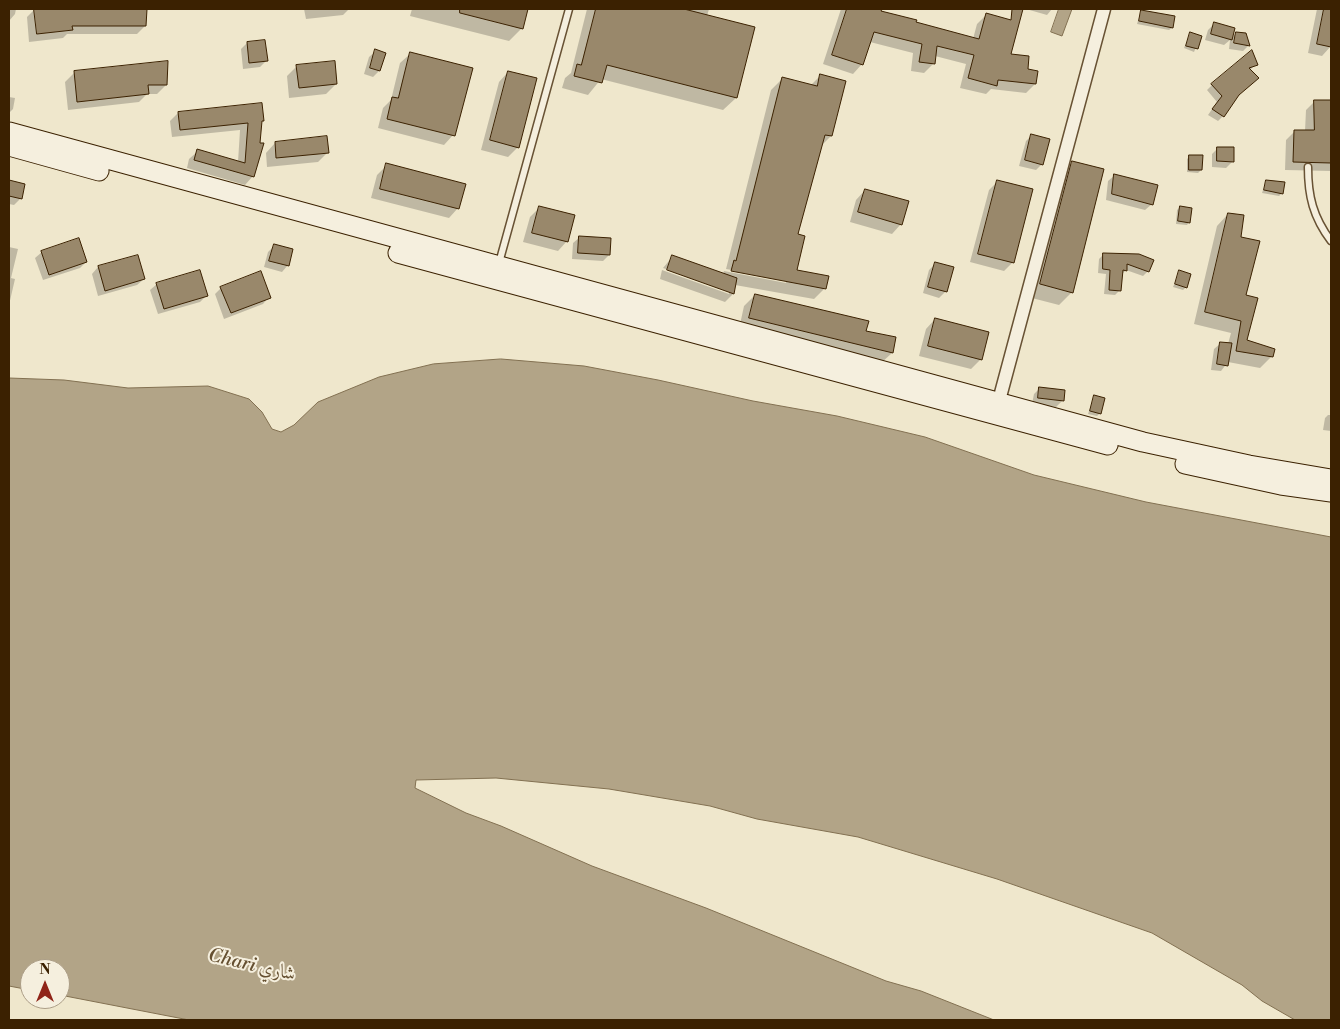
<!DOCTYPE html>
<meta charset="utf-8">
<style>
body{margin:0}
#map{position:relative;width:1340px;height:1029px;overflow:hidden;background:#efe7cc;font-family:"Libre Bodoni",serif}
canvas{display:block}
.frame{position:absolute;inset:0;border:10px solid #3b2101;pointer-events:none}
.north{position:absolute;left:20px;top:959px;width:50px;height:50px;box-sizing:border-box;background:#f5efde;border:1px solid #ab9d86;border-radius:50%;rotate:0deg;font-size:14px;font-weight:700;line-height:20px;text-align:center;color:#3b2101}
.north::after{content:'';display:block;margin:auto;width:18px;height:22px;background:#8f2418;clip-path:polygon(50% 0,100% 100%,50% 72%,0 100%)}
</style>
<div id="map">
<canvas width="1340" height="1029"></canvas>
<div class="frame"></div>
<div class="north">N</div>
</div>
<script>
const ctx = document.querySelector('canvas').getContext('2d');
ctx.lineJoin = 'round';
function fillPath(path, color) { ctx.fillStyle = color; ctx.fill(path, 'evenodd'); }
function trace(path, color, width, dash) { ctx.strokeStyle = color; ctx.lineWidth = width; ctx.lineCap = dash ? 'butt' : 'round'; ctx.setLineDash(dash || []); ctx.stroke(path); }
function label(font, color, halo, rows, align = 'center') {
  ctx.font = font + ' "Libre Bodoni",Amiri,serif'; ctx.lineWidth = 4; ctx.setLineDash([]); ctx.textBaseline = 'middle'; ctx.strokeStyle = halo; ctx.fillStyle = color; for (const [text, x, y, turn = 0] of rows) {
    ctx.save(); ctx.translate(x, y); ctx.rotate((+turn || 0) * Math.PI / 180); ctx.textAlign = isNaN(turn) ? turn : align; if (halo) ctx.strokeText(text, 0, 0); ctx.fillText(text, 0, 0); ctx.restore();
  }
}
const water = new Path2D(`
 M1059,9H1072L1062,36L1051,32Z
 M501,359L584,366L658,380L753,401L837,416L925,437L1034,475L1146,502L1331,537V1020H1295L1262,1001L1242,985L1152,933L997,879L858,837L757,819L710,806L609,789L496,778L416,780L415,788L466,813L501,826L592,866L706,908L886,981L921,991L994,1020H189L60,995V969H30V990L9,986V378L64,380L128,388L208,386L249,399L262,412L272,429L281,432L294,425L318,402L379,377L433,364Z`);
const shadow = new Path2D(`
 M9,9H16L15,14L9,21Z
 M35,9H146L145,26L137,34H67L63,38L29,42L27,17Z
 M304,9H349L343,15L306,19Z
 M412,9H527L522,28L509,41L410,16Z
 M587,9H709L707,16L754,28L736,98L723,110L601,79L588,95L562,88L565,78L571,73Z
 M841,9H881L880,12L973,39L977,24L986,15L1010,55L1026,70L1035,84L1026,93L991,89L986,94L960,88L966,64L935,56L934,63L924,73L911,71L913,53L870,42L862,64L853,74L823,64Z
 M1026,9H1052L1047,15Z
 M1317,9H1331V46L1322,56L1308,53Z
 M1141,11L1172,28L1169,30L1137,24Z
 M1214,24L1231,39L1236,33L1249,45L1243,51L1229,49L1230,40L1224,45L1205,40L1208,30Z
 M1190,34L1200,37L1194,52L1184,48Z
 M247,43L266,61L260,67L243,69L241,49Z
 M376,51L379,71L373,77L364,74L369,57Z
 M410,54L453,135L444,145L378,128L383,108L391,100L400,63Z
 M1256,64L1250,70L1237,96L1223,116L1218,121L1208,115L1217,102L1207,90L1212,85Z
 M297,66L336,84L326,94L289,98L287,76Z
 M508,72L518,147L508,157L481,150L499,82Z
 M74,73L166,85L157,94H147L139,102L68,110L65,82Z
 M820,76L831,136L821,146L796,235L795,271L825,288L814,299L735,285L733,294L725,302L660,279L662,270L729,294V291L663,268L673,256L723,274L724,271L786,283V280L726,269L771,90L782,79L810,86Z
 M9,97L15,98L13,109L9,113Z
 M1315,101H1331V171L1285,170L1286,140L1295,131H1305L1306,110Z
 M261,104L253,176L245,185L187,168L189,159L198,151L238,162L240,130L172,137L170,121L178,113Z
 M1032,135L1042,164L1036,170L1019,166L1026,141Z
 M275,143L328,152L318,162L267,167L266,153Z
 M1218,148L1233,161L1226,168L1212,167V154Z
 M1190,156L1201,170L1198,173L1187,172V159Z
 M1072,162V292L1059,305L1028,297L1059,175Z
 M387,165L458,208L449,218L371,198L377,175Z
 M1115,175L1152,204L1145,210L1106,200L1108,181Z
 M9,181L24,185L20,199L14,205L9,204Z
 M998,181L1013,262L1004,271L970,262L989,190Z
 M1266,181L1282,193L1279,196L1262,193Z
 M865,190L901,224L892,234L850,222L856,200Z
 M540,207L567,241L558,251L523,242L530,217Z
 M1180,207L1189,222L1187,225L1176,224L1177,210Z
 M1228,214L1239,237L1245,296L1246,341L1272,356L1260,368L1228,362L1221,371L1211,370L1214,349L1221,343L1228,344L1231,333L1194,324L1217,226Z
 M580,237L609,255L603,261L572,259L573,243Z
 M274,246L288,265L282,272L264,267L268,252Z
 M9,247L18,249L11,278L15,279L9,305Z
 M42,252L86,262L80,268L43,280L35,258Z
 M1103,255L1148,271L1143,276L1126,270L1121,275L1120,290L1115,295L1104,294L1106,274L1098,273L1099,259Z
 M935,264L946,291L939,298L923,293L929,270Z
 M98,267L144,279L137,285L98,296L92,274Z
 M1180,271L1186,287L1183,290L1173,287Z
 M157,284L206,296L200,302L158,314L150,290Z
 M221,288L269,297L263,304L224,319L215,294Z
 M755,295L865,332L895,338L892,353L880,364L739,329L744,306Z
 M935,319L981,359L971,369L919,356L926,329Z
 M1040,388L1063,400L1056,407L1032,404L1034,394Z
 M1094,396L1100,413L1097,416L1088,414Z
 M1328,415H1331V431L1323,430L1325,418Z`);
const building = new Path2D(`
 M34,9H147L146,26H72L73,30L37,34Z
 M460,9H528L523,29L460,13Z
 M596,9H684L755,27L737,98L607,65L602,83L574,76L577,64L581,65Z
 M847,9H882L881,11L917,20L916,22L979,39L986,13L1011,20L1012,9H1023L1011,54L1029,56L1028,69L1038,71L1036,84L998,80L997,86L968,78L974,55L937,46L935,64L919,62L922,44L874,32L863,65L832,55Z
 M1324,9H1331V47L1317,44Z
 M1141,10L1175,16L1173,28L1139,21Z
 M1214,22L1235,28L1232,40L1211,34Z
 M1190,32L1202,36L1198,49L1186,46Z
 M1236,32L1246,33L1250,46L1234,43Z
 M265,40L268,61L249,63L247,42Z
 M375,49L386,53L380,71L370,68Z
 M1252,50L1258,65L1249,68L1259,78L1239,95L1224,117L1212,109L1222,96L1211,84Z
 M410,52L473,68L455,136L387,119L392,97L398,98Z
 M168,61L167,85H148L149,94L77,102L74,71Z
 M335,61L337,84L299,88L296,65Z
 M508,71L537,78L519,148L490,140Z
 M820,74L846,81L832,136L825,135L798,234L805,236L797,270L829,276L826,289L731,271L734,260L736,261L782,77L817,86Z
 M1314,100H1331V163L1293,162L1294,130H1314Z
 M262,103L264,121H262L260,143H264L254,177L194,160L197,149L245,163L248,123L180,130L178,112Z
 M1031,134L1050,139L1043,165L1025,160Z
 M327,136L329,153L276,158L275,142Z
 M1217,147H1234V162L1217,161Z
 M1189,155H1203L1202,170H1189Z
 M1072,161L1104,169L1073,293L1040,284Z
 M386,163L466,184L459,209L380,189Z
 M1114,174L1158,185L1153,205L1112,194Z
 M9,180L25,184L22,199L9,196Z
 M997,180L1033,189L1014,263L978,254Z
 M1266,180L1285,182L1283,194L1264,190Z
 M865,189L909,201L902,225L858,212Z
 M539,206L575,215L568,242L532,233Z
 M1180,206L1192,208L1190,223L1178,221Z
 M1228,213L1244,215L1241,237L1260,241L1246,295L1258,298L1247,340L1275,349L1273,357L1236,351L1241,321L1205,312Z
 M579,236L611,238L610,255L578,253Z
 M79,238L87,262L49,275L41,251Z
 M274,244L293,249L289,266L269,261Z
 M1103,253L1139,254L1154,260L1149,272L1127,264V271L1123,270L1121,291L1109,290L1110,270L1103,269Z
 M138,255L145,279L105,291L98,266Z
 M672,255L737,278L734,294L667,270Z
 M935,262L954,267L947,292L928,287Z
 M200,270L208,296L164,309L156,283Z
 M1179,270L1191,274L1187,288L1175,284Z
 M261,271L271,298L231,313L220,287Z
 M755,294L869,321L866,331L896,337L893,353L749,318Z
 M935,318L989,332L982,360L928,346Z
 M1220,342L1232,343L1228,366L1217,364Z
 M1039,387L1065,390L1064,401L1038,398Z
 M1094,395L1105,398L1101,414L1090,411Z`);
const service = new Path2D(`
 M1308,167C1308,196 1313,217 1331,241
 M499,263L569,9`);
const minor = new Path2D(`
 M997,408L1104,9`);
const secondary = new Path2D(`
 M9,132L1143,442L1249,465L1331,479
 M9,146L99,171
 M398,253L1108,445
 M1185,464L1281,485L1331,492`);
const waterNames = [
 ["Chari شاري",252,966,13]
];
fillPath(water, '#b2a487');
trace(water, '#827051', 1);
fillPath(shadow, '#0003');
fillPath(building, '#99886b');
trace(building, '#3b2101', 1);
trace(service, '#685234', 9);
trace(minor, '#685234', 15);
trace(secondary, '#3b2101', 21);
trace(service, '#f5efde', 6);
trace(minor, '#f5efde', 12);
trace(secondary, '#f5efde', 19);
label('italic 19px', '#654f30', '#f5efde', waterNames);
</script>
